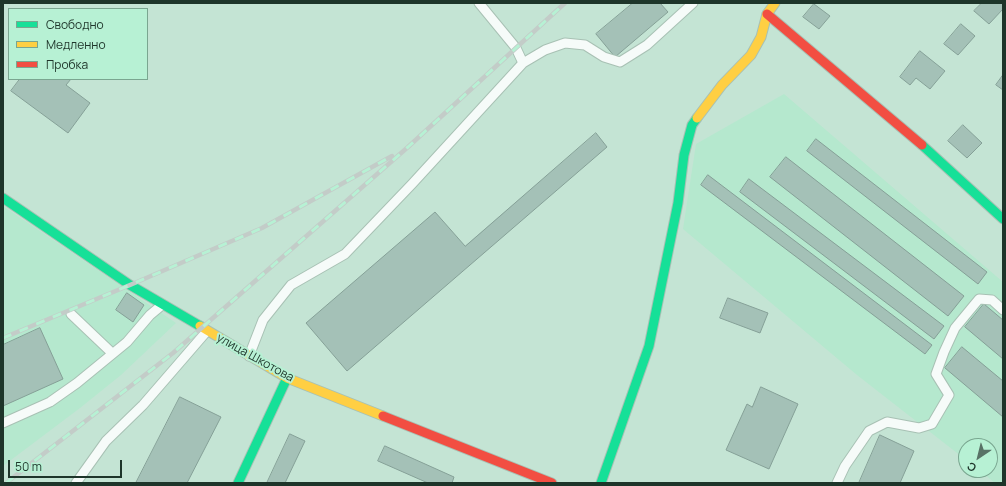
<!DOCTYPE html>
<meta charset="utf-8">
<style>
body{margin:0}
#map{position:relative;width:1006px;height:486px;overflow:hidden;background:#c4e4d4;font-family:Manrope,sans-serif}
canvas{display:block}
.frame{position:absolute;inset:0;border:4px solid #1e352a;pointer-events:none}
.legend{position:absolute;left:8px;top:8px;width:140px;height:72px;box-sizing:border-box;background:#b7f1d4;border:1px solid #7aa690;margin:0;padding:5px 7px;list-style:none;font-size:12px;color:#1e352a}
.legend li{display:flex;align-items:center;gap:8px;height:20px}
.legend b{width:20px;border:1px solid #7aa690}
.north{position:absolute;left:958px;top:438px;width:40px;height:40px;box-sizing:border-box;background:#b7f1d4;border:1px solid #7aa690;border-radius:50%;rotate:215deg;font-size:11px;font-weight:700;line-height:16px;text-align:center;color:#1e352a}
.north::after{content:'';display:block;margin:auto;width:14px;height:18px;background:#587266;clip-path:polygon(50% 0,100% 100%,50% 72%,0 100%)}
.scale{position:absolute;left:8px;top:460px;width:114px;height:18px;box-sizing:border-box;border:2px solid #1e352a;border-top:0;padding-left:5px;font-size:12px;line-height:14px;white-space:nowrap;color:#1e352a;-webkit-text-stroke:3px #b7f1d4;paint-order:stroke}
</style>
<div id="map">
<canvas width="1006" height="486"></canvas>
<div class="frame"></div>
<ul class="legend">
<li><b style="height:5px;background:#16e098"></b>Свободно</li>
<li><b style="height:5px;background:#ffcf43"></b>Медленно</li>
<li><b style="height:5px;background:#f24e42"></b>Пробка</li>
</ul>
<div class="north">С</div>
<div class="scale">50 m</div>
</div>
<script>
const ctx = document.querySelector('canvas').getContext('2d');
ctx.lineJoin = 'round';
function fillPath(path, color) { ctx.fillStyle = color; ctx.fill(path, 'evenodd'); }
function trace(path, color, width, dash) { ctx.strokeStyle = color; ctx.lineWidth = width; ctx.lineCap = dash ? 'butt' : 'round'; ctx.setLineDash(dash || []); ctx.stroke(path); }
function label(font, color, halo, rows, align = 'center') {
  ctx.font = font + ' Manrope,sans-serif'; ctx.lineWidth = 4; ctx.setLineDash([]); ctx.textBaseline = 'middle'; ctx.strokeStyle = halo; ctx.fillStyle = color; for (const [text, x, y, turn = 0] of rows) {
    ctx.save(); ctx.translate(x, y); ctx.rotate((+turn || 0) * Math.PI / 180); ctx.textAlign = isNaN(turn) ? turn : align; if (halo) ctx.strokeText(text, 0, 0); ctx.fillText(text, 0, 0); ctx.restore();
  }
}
const built = new Path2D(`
 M784,94L1003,282V483H995L979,470H990V446H966V460L857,375L683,229L696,144Z
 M3,206L176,323L121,375L80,408L3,466Z`);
const building = new Path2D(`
 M633,3H660L668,12L615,57L596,34Z
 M982,3H1003V9L989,24L974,11Z
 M814,4L830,16L819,29L803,17Z
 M961,24L975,36L958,55L944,44Z
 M920,51L945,71L930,89L916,78L910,85L900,77Z
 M1003,75V90L996,85Z
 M20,79H71L66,85L90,103L68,133L11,91Z
 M963,125L982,143L967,158L948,141Z
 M596,133L607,147L347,371L306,323L435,212L465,246Z
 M816,139L987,272L978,284L807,151Z
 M786,157L964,296L948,316L770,177Z
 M708,175L932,345L925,354L701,185Z
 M749,179L944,326L934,339L740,192Z
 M127,293L144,305L133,322L116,310Z
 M728,298L768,313L760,333L720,318Z
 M984,304L1003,320V359L965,327Z
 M40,328L63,379L3,406V345Z
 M962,347L1003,381V417L945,368Z
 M761,387L798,404L769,469L726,450L747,404L752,407Z
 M180,397L221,417L187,483H136Z
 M290,434L305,441L285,483H267Z
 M880,435L914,451L900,483H859Z
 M385,446L454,477L452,483H428L378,461Z`);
const lane = new Path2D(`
 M523,63L545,50L565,43L585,45L604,57L620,62L647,45L693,3
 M71,314L112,353
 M249,356L263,320L291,285L345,254L412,184L523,63L516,48L479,3
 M3,423L50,402L77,383L127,342L150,315L162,305
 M76,483L106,441L143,405L207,331
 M837,483L845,466L869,431L887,422L919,428L932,424L949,395L936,374L944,352L955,328L979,299L992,300L1003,310`);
const fast = new Path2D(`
 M922,145L1003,219
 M3,198L130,285L200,326
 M238,483L287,378
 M601,483L649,346L678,203L684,155L692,125L697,118`);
const slow = new Path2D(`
 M697,118L722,85L751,55L761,37L767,14L775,3
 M200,326L287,378L383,416`);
const jam = new Path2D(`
 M767,14L922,145
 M383,416L552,483`);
const rail = new Path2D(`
 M3,338L130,285L262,228L392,156
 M6,483L173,353L408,147L565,3`);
const streetNames = [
 ["улица Шкотова",255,358,29]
];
fillPath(built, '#b5e8ce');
fillPath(building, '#a4c1b7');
trace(building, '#85a097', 1);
trace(lane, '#a8c1b4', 11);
trace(fast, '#a8c1b4', 11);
trace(slow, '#a8c1b4', 11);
trace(jam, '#a8c1b4', 11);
trace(lane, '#f6fbf9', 9);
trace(fast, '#16e098', 9);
trace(slow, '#ffcf43', 9);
trace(jam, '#f24e42', 9);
trace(rail, '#c3ccc8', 4.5);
trace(rail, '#b7f1d4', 3, [9]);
label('12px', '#1e352a', '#b7f1d4', streetNames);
</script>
